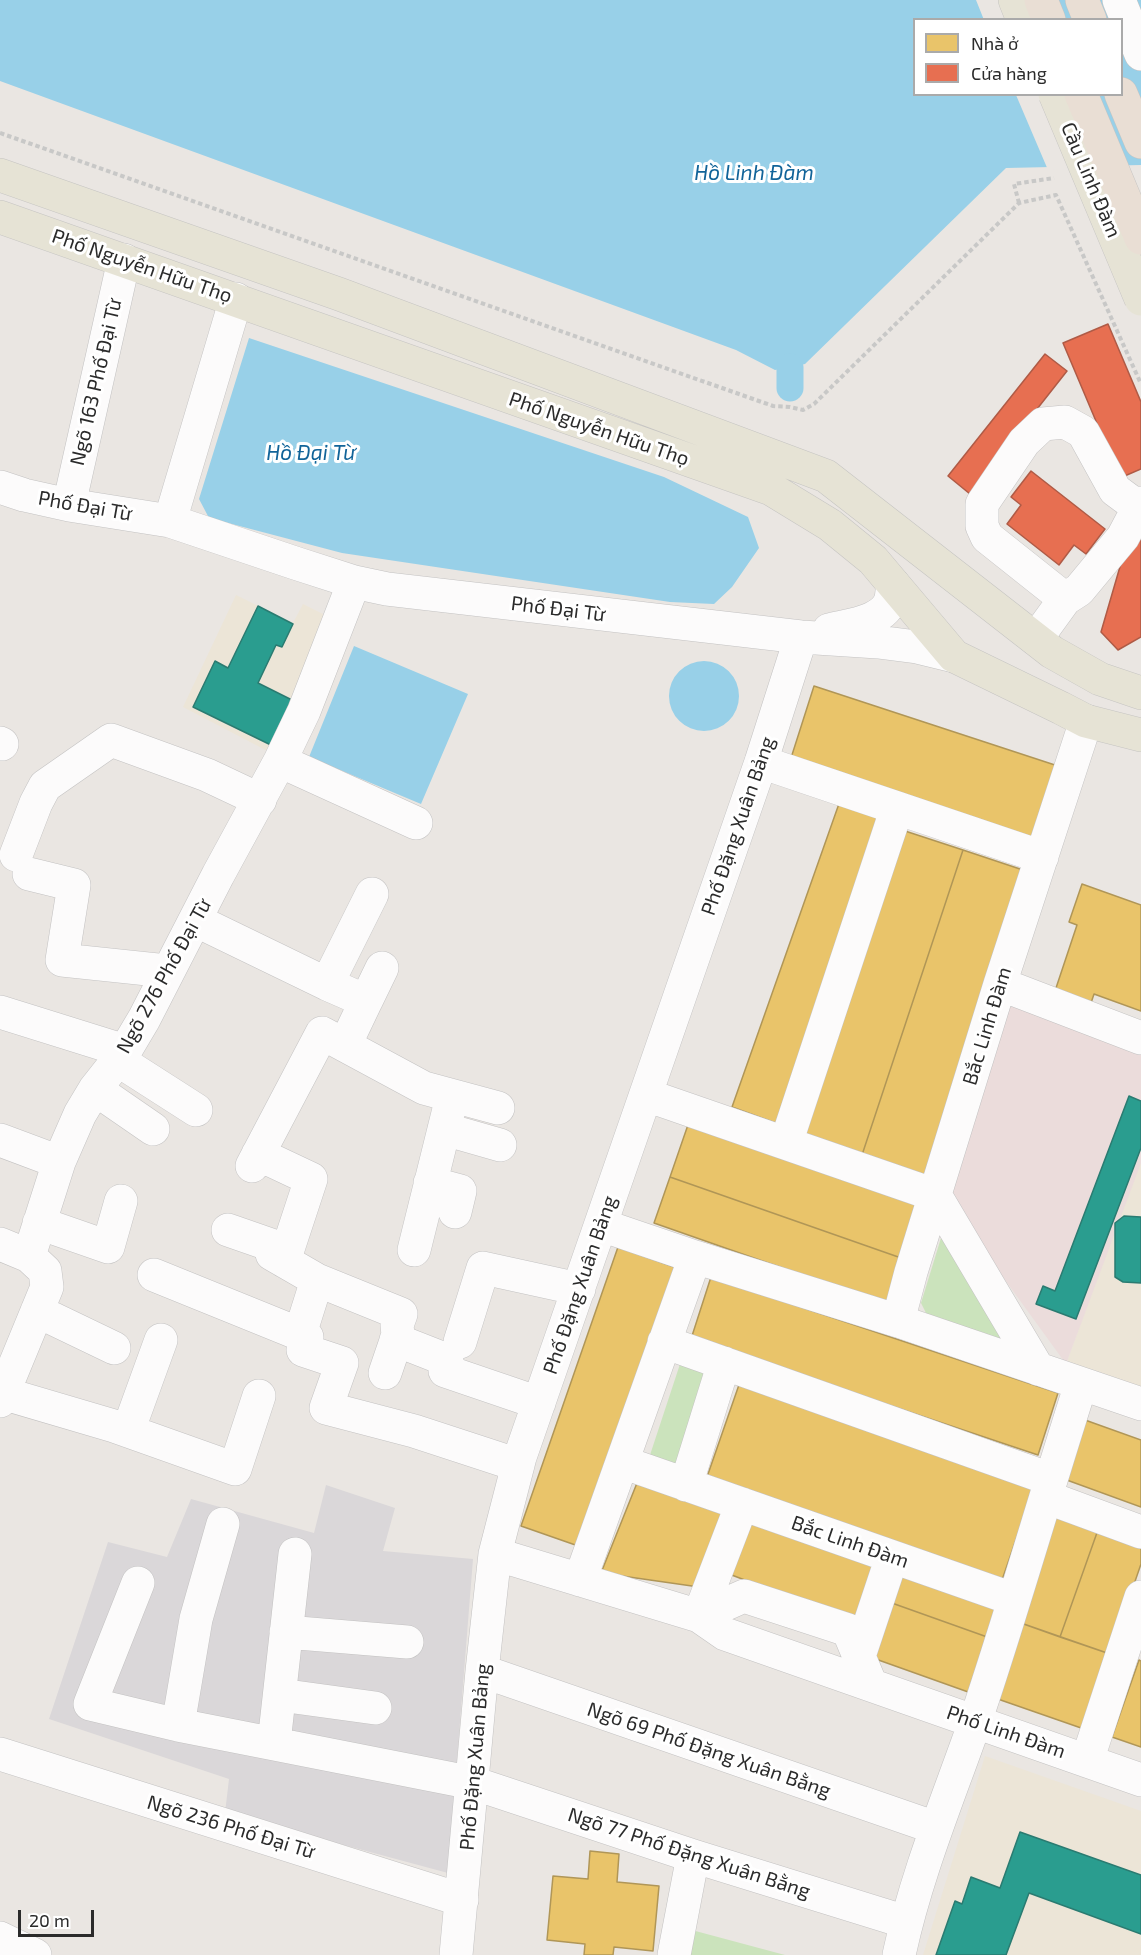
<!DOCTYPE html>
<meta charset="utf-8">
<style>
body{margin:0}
#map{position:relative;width:1141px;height:1955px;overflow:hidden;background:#eae6e2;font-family:"Exo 2",sans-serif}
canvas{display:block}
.legend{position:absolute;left:913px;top:18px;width:210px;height:78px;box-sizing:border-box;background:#fff;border:2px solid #aaa;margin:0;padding:8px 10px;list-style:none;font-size:18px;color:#2b2b2b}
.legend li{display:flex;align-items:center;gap:12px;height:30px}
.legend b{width:30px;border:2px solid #aaa}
.scale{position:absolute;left:18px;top:1910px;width:76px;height:27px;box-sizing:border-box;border:3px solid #2b2b2b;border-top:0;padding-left:8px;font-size:18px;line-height:21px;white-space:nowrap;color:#2b2b2b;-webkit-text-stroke:4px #fff;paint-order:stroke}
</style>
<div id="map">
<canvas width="1141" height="1955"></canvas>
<ul class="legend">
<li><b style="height:16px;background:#e9c46a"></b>Nhà ở</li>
<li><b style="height:16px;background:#e76f51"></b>Cửa hàng</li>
</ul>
<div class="scale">20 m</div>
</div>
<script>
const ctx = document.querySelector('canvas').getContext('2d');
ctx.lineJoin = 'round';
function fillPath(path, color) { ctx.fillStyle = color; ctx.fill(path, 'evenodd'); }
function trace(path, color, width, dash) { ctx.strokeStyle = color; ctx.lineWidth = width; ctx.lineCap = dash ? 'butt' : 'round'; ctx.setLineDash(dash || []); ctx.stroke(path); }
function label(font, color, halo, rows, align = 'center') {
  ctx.font = font + ' "Exo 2",sans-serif'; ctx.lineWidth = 6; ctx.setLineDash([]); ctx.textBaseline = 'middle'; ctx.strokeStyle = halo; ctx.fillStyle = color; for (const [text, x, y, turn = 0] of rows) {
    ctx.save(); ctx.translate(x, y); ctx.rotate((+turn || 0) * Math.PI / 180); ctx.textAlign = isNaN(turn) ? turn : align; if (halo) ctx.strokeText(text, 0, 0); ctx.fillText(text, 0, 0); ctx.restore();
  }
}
const industrial = new Path2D(`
 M326,1485L395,1508L383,1551L473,1559L448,1873L225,1813L229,1779L49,1719L108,1542L167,1557L191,1499L314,1533Z`);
const education = new Path2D(`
 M236,595L293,623L303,604L343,624L277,756L183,707Z
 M1141,1155V1390L1066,1364Z
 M985,1756L1141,1811V1955H923Z`);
const medical = new Path2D(`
 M1008,1005L1141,1050V1163L1066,1364L942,1193Z`);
const green = new Path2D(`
 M945,1225L1011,1350L932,1325L921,1303Z
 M681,1361L715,1372L683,1467L650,1455Z
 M688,1929L785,1955H684Z`);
const water = new Path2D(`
 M0,0H1141V165L1006,168L805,364L775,370L736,350L0,81ZM914,20H1122V94H914Z
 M249,338L664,477L748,517L759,548L732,587L714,604L670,602L342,553L209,518L199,499Z
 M354,646L468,694L421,804L309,757Z
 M669 696a35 35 0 1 1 70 0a35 35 0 1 1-70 0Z`);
const pier = new Path2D(`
 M976,0H1033L1042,19L984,20Z
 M1016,95H1073L1105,168L1048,170Z`);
const homes = new Path2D(`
 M814,686L1061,767L1037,839L791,758Z
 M841,798L887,814L778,1124L732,1107Z
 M902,830L963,850L862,1155L799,1134Z
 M963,850L1026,871L924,1176L862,1155Z
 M1082,884L1141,905V1011L1094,994L1091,1003L1055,991L1077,925L1069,922Z
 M690,1119L924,1202L904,1259L670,1177Z
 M670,1177L904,1259L888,1305L654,1223Z
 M618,1247L680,1269L584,1548L521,1526Z
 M711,1277L1058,1393L1038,1455L691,1339Z
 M741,1379L1036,1482L1002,1580L707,1477Z
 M1085,1420L1141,1440V1507L1064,1479Z
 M639,1478L732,1508L699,1587L601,1573Z
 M1057,1512L1099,1527L1060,1637L1018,1622Z
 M750,1518L879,1567L858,1623L729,1574Z
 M1099,1527L1141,1542V1564L1110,1654L1060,1637Z
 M901,1567L1002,1603L990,1638L889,1602Z
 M889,1602L990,1638L971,1693L870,1657Z
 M1018,1622L1110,1654L1084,1729L992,1697Z
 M1139,1660L1141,1661V1747L1112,1737Z
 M590,1851L619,1854L617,1882L659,1886L653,1951L614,1947L613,1955H584L585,1944L547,1940L553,1876L588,1879Z`);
const shops = new Path2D(`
 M1108,324L1141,402V469L1120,478L1063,343Z
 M1045,354L1067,371L970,494L948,476Z
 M1031,471L1105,529L1086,554L1074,545L1059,565L1007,524L1021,505L1011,497Z
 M1141,526V637L1118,650L1101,632L1126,546Z`);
const schools = new Path2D(`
 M258,606L293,624L282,647L276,645L258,683L296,702L275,747L193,707L215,661L228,668Z
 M1129,1096L1141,1101V1148L1076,1319L1036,1304L1043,1286L1055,1291Z
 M1124,1216L1141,1217V1283L1123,1282L1115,1277V1223Z
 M1020,1832L1141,1875V1934L1029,1893L1006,1955H936L955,1901L962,1904L971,1877L1000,1888Z`);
const canal = new Path2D(`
 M790,388V367`);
const path = new Path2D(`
 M0,133L773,406L790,407L803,410L814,404L1019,203L1056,195L1141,384
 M1019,203L1014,184L1054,178`);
const minor = new Path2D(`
 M1119,0L1141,54
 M0,487L24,495L69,505L170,521L295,563L354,582L387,589L801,637L878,642L917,647L954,656
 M69,505L124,260
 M170,521L236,299
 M1065,599L987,537L982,526V504L1024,442L1043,424L1065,422L1083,432L1115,490L1138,507
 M829,630C848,625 885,622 891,599C892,594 892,589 893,584
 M1036,639L1065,599L1079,590L1123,537L1141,503
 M0,743L2,744
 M280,761L416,823
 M761,762L1042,857
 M16,855L36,803L45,786L111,740L207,775L260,800
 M29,874L74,885L62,960L167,971
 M195,920L327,984L366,1001L345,1045
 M327,984L372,894
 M1000,984L1141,1038
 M366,1001L382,968
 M0,1012L125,1051
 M118,1060L196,1110
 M95,1089L153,1129
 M646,1095L935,1195L1038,1369
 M444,1129L500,1145
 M0,1140L59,1162
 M786,1143L897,808
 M258,1154L311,1179L284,1261
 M252,1166L322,1033L424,1088L498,1108
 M430,1183L460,1191L455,1212
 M39,1223L108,1247L121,1201
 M601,1225L695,1257L898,1321L1141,1404
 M228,1230L274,1246L272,1254L317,1280L401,1314L397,1325L398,1335L385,1373
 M0,1244L29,1256
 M414,1250L452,1097
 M154,1275L307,1337L303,1350L342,1363L326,1408L414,1431L518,1465
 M37,1311L114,1348
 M898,1321L911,1272L1000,984L1086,721
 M300,1334L317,1280
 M396,1340L447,1360L445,1371L539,1403
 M460,1342L483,1268L579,1289
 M664,1342L1050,1479
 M2,1393L114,1426L235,1469L259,1396
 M0,1401L47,1287L45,1271L29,1256L59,1162L80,1114L95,1089L125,1051L144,1019L218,875L280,761L304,711L354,582
 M128,1431L161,1340
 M622,1462L1013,1599
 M686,1485L724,1363
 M1046,1497L1141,1532
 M223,1524L196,1619L178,1725L473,1783L693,1856L906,1922
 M495,1554L699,1616L725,1634L1141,1780
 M580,1580L695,1257
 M138,1583L90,1704L178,1725
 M699,1616L744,1596L848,1630L871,1685
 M699,1616L742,1504
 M286,1632L407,1642
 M859,1656L892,1557
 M482,1671L936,1828
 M280,1695L375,1708
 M274,1743L295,1554
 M0,1754L462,1900
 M1087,1761L1141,1597
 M0,1938L35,1955
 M456,1955L482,1671L495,1554L520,1457L761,762L801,637
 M674,1955L693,1856
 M899,1955C916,1875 948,1799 975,1722C1013,1610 1045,1496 1081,1384`);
const major = new Path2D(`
 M1015,0L1023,20
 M0,175L339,294L826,476L1052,652L1100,679L1141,693
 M0,217L771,489L830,525L873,560L954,656L1061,708L1086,721L1141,735`);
const highway = new Path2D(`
 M1041,0L1049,20
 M1082,0L1090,20
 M1121,94L1141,142`);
const majorBridge = new Path2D(`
 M1055,94L1141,299`);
const highwayBridge = new Path2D(`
 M1081,94L1141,238`);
const streetNames = [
 ["Cầu Linh Đàm",1091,180,67],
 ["Phố Nguyễn Hữu Thọ",142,266,19],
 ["Ngõ 163 Phố Đại Từ",96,382,-77],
 ["Phố Nguyễn Hữu Thọ",599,429,19],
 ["Phố Đại Từ",85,506,10],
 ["Phố Đại Từ",558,609,7],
 ["Phố Đặng Xuân Bảng",738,826,-71],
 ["Ngõ 276 Phố Đại Từ",164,976,-61],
 ["Bắc Linh Đàm",987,1026,-73],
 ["Phố Đặng Xuân Bảng",580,1285,-71],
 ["Bắc Linh Đàm",850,1542,19],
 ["Phố Linh Đàm",1006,1732,19],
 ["Ngõ 69 Phố Đặng Xuân Bằng",709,1750,19],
 ["Phố Đặng Xuân Bảng",475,1757,-85],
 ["Ngõ 236 Phố Đại Từ",231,1827,17],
 ["Ngõ 77 Phố Đặng Xuân Bằng",689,1853,18]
];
const waterNames = [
 ["Hồ Linh Đàm",754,173],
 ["Hồ Đại Từ",311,453]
];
fillPath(industrial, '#dad7d9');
fillPath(education, '#ece5d7');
fillPath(medical, '#ebdcdb');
fillPath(green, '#cbe3bc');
fillPath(water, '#98d0e8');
fillPath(pier, '#eae6e2');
fillPath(homes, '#e9c46a');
trace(homes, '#b09657', 1.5);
fillPath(shops, '#e76f51');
trace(shops, '#af5b46', 1.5);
fillPath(schools, '#2a9d8f');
trace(schools, '#2a7b71', 1.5);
trace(canal, '#98d0e8', 27);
trace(minor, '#c3c2c2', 34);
trace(major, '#c5c4c2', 34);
trace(highway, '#c5c4c2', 34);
trace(path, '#c8c8c7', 4, [4.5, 3]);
trace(minor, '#fcfbfb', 33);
trace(major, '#e6e3d5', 33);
trace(highway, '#e9ded4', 33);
trace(majorBridge, '#c5c4c2', 34, []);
trace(highwayBridge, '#c5c4c2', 34, []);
trace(majorBridge, '#e6e3d5', 33);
trace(highwayBridge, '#e9ded4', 33);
label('20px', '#2b2b2b', '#fff', streetNames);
label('italic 21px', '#126499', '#fff', waterNames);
</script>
